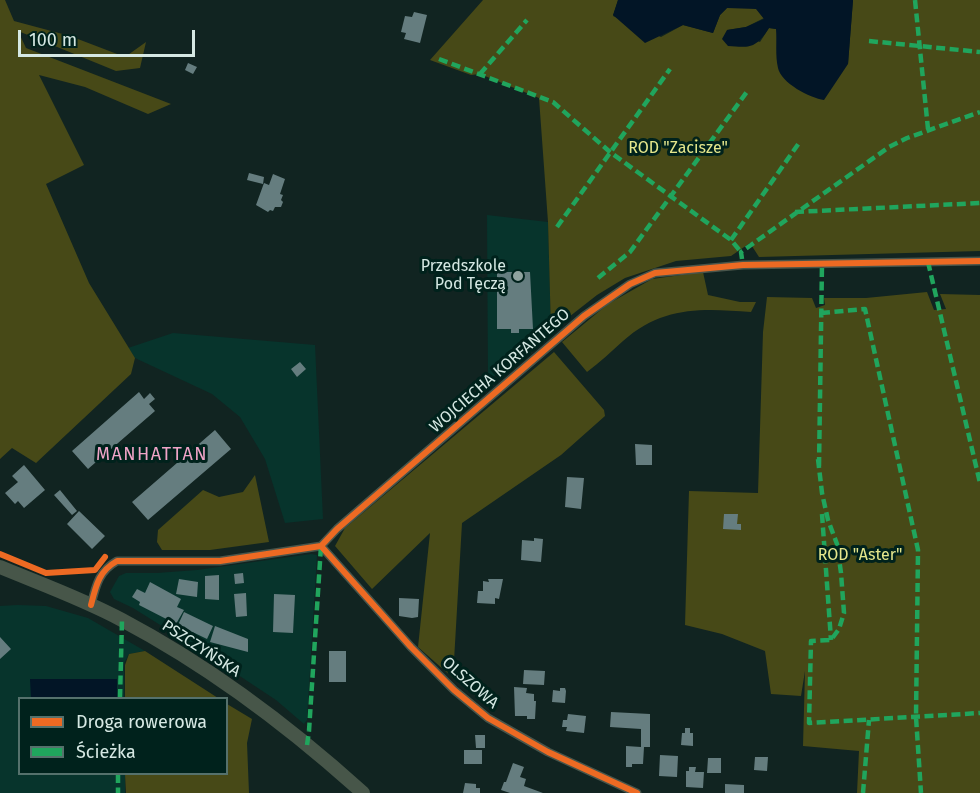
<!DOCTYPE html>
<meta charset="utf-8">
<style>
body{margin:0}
#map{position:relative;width:980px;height:793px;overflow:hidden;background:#112421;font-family:"Fira Sans",sans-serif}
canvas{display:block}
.legend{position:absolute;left:18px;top:697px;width:210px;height:78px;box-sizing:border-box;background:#00221c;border:2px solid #55716c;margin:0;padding:8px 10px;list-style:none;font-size:18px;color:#d5e8e3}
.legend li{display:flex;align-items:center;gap:12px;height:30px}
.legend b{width:30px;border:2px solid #55716c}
.scale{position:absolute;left:18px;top:30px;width:177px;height:27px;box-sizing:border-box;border:3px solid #d5e8e3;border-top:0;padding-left:8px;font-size:18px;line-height:21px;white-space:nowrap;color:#d5e8e3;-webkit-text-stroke:4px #00221c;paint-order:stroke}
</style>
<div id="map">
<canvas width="980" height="793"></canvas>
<ul class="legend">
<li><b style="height:8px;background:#ed6a23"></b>Droga rowerowa</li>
<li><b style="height:8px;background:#20a55d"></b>Ścieżka</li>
</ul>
<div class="scale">100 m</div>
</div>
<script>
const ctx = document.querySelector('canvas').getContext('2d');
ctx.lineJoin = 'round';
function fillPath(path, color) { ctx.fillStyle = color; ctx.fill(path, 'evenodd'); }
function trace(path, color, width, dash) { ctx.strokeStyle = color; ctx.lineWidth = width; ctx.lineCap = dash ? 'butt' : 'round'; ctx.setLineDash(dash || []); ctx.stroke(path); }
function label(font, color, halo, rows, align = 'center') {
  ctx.font = font + ' "Fira Sans",sans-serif'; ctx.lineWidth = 6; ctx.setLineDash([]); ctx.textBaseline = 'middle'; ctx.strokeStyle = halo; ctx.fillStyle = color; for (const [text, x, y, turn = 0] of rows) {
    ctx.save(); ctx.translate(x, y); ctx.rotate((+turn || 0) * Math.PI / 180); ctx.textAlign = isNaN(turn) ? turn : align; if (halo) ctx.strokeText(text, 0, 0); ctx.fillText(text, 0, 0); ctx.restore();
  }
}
const built = new Path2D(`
 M487,215L548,222L551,331L488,381Z
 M173,333L315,345L323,519L285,523L265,459L240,417L212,394L135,358L128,348Z
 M311,554L317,555L307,720L304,724L276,700L205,653L133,608L114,599L110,592L119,576L126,573H157L197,570Z
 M18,605L46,606L88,618L145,651L129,654L124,663V698H20V774H125V793H0V606Z`);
const green = new Path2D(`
 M0,0H5L14,21L70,36L125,57L146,42L140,68L116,71L18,31L26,48L171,104L148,114L85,87L39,75L84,165L46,184L89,283L135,358L131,374L36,463L12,448L0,459Z
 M483,0H618L613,16L661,37L683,25L713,33L720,15L727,8H756L764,18L746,27L727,30L760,42L769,28L776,29L848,64L853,0H980V251L759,257L750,243L731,256L676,261L625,278L597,295L551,331L548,222L539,98L480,74L471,75L430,60Z
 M703,272L708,295L740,302H756L751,312C702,308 662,306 623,341C611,352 600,362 587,372L562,342L608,304L652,279Z
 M927,292L934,310L946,309L940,294L980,295V793H857L859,751L803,746L805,671L801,696L771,694L765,651L722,634L685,625L689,491L758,493L763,332L767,297L812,298L816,308L825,305L824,298H866Z
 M554,352L604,410L605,416L561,455L462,523L453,678L418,647L430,533L372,589L335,546L345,528Z
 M255,475L269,542L210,550H162L157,542L158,530L203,490L219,497L243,492Z
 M145,651L218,698H125V665L129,654Z
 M227,704L252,719L247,743L249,793H126L125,774H226Z`);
const water = new Path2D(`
 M618,0H853L848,64L824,100C810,98 781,83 778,68C775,56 777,41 776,29L769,28C756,48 751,48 728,46L722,39L727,30L746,27L764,19L756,9L727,8L720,15L713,33L683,25L645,43L613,15Z
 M30,679H117V698H31Z`);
const building = new Path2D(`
 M414,12L427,15L420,43L404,39L406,33L401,32L405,16L412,17Z
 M188,63L197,67L193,74L185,70Z
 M249,173L264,177L263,184L247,180Z
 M273,174L285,179L280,194L283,195L281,200L283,202L281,207H275L273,211L270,210L268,212L256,205L264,183L269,185Z
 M497,272H530L533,329H519V333H511V329H497Z
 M300,362L306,369L297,377L291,369Z
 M139,392L144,399L150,393L155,399L149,404L155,411L88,469L72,451Z
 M215,430L231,449L148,520L132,502Z
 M635,444L652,445V465H636Z
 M24,465L45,490L24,508L18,501L15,504L5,493L18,482L12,476Z
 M567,477L584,478L581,509L565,507Z
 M60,490L77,511L72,515L54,495Z
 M79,511L105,536L92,549L67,524Z
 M724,514H738L737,524H741V530L723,529Z
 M534,538L543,539L541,562L521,560L522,540L534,541Z
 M243,573L244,583L235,584L234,574Z
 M219,575V600L205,599V576Z
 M179,579L198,582L197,597L176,594Z
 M488,579H503L499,599L495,598V604L477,603L478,591H483V581L489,582Z
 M150,582L181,599L177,607L184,610L176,624L139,605L140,602L132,597L137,589L145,593Z
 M246,593L247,616L236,617L234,594Z
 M274,594L295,595L293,633L273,632Z
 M399,598L419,599L418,617L412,618L399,616Z
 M184,612L213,626L207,639L178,625Z
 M215,626L248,639V652L210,642Z
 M0,637L11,649L0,659Z
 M329,651H346V682H329Z
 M524,670L545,671L544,685L523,684Z
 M514,687L527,688L526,693L534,694V701H536L535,719H527V716H515Z
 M560,688H565L566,691L565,703L552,702L553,690L560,691Z
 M611,712L650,714V747H644L643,764H632V767H626V746L641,747V729L610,727Z
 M568,714L586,716L584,733L566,731L567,727H562L563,720H567Z
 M685,728H690V733H693V746L681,745L682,733H685Z
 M475,735H485V748H476Z
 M464,750H482V764H464Z
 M660,755L678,756L677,777L659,776Z
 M755,757H768L767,771L754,770Z
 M708,758H721V773H707Z
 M513,763L524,767L520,777L526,779L524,786L543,793H510L501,790L504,782H506Z
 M689,767H696L695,772H704L703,788L686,787V771H689Z
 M465,783L476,784V788H480V793H463Z
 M725,784L744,785V793H725Z`);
const minor = new Path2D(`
 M321,546L411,647L454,690L488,718L548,752L637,793
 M91,605C96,585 99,571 117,561H220L321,546L337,529L584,316L630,284L655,273L743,265L980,261`);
const secondary = new Path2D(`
 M0,567C41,584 83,599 122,620C209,666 290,727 363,793`);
const quiet = new Path2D(`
 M915,0L928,129
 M869,41L980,52
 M439,59L553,102L610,152L731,240L741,252
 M480,74L527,20
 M795,212L980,203
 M557,227L670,69
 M731,240L799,143
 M742,259L741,252L751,245L889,147L907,138L980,112
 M928,262L980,483
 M598,278L630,252L749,89
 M821,313L865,309L918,550L916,717L921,793
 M818,459L822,493L828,520L837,544L841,573L844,613L839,629L831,640L811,641L809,723L980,713
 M819,466L822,264
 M822,514L831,640
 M120,698L122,620
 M307,745L309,731L321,546
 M118,774V793
 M863,793L869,720`);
const cycleway = new Path2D(`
 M321,546L411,647L454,690L488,718L548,752L637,793
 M0,554L46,573L95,570L105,557
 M91,605C96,585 99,571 117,561H220L321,546L337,529L584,316L630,284L655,273L743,265L980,261`);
const markers = [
 [518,276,6,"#90a39f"]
];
const parkNames = [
 ["ROD \"Zacisze\"",678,149],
 ["ROD \"Aster\"",860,556]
];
const poiNames = [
 ["Przedszkole",506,267],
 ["Pod Tęczą",506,285]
];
const streetNames = [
 ["WOJCIECHA KORFANTEGO",500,371,-41],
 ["PSZCZYŃSKA",201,649,33],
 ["OLSZOWA",470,683,41]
];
const neighbourhoodNames = [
 ["MANHATTAN",152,455]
];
fillPath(built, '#07342c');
fillPath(green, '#474917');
fillPath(water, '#021526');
fillPath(building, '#657d7f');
trace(minor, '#48554b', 9);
trace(secondary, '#475649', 14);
trace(quiet, '#20a55d', 4.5, [9, 4.5]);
trace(cycleway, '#ed6a23', 6);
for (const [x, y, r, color] of markers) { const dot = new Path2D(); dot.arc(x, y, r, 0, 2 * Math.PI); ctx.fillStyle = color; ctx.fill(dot); trace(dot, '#00221c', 2); }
label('16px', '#e5e78c', '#00221c', parkNames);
label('16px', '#d5e8e3', '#00221c', poiNames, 'right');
label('16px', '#d5e8e3', '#00221c', streetNames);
ctx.letterSpacing = '1.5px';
label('18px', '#f0a4c8', '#00221c', neighbourhoodNames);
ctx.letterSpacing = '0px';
</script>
